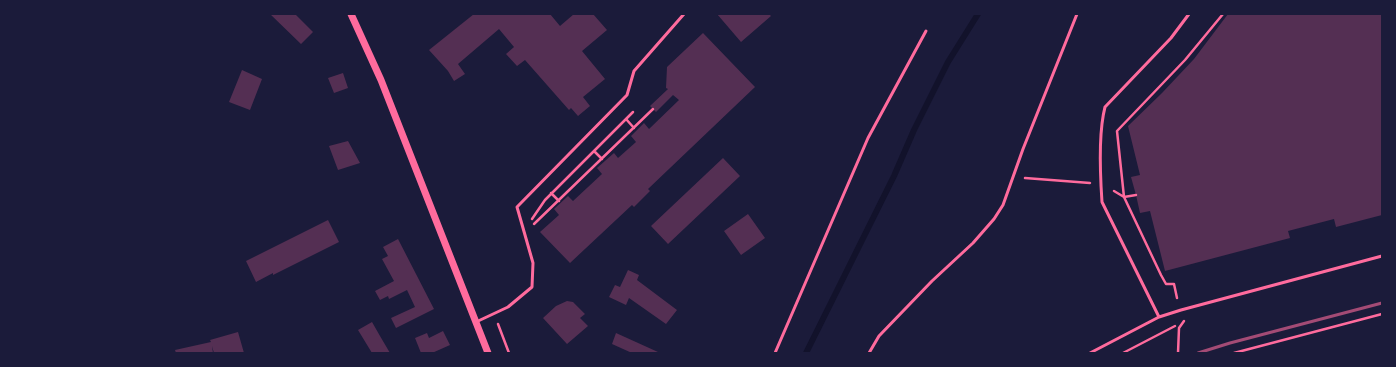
<!DOCTYPE html>
<style>
body{margin:0}
#map{position:relative;width:1396px;height:367px;overflow:hidden;background:#1b1b3a;font-family:Barlow,sans-serif}
canvas{display:block}
.frame{position:absolute;inset:0;border:15px solid #1b1b3a;pointer-events:none}
</style>
<div id="map">
<canvas width="1396" height="367"></canvas>
<div class="frame"></div>
</div>
<script>
const ctx = document.querySelector('canvas').getContext('2d');
ctx.lineJoin = 'round';
function trace(path, color, width, dash) { ctx.strokeStyle = color; ctx.lineWidth = width; ctx.lineCap = dash ? 'butt' : 'round'; ctx.setLineDash(dash || []); ctx.stroke(path); }
function fillPath(path, color) { ctx.fillStyle = color; ctx.fill(path, 'evenodd'); }
const stream = new Path2D(`
 M806,353L894,176L914,130L948,62L978,14`);
const building = new Path2D(`
 M270,14H295L313,32L301,44Z
 M474,14H550L560,26L574,14H593L607,30L582,51L605,79L583,97L590,106L578,116L571,108L569,110L525,60L517,66L506,54L514,47L499,29L458,64L465,74L454,81L448,71L429,50Z
 M717,14H769L771,16L741,42Z
 M1228,14H1382V215L1336,227L1334,219L1288,231L1290,238L1165,271L1150,211L1140,213L1136,195L1131,177L1140,175L1128,126L1162,93L1194,59Z
 M703,33L755,87L648,189L650,191L634,207L632,205L570,263L540,232L559,215L554,209L568,196L573,201L602,174L597,168L614,153L618,158L636,142L631,136L644,123L649,129L679,100L673,95L656,112L650,106L668,89L666,88L667,67Z
 M242,70L262,79L250,110L229,102Z
 M343,73L348,88L334,93L328,78Z
 M348,141L360,163L338,170L329,146Z
 M723,158L740,176L668,244L651,226Z
 M748,214L765,238L741,255L724,231Z
 M328,220L339,242L273,275V273L256,282L246,261Z
 M398,239L434,309L396,328L391,318L415,307L407,290L389,299L388,296L380,300L375,291L394,281L382,259L388,256L383,247Z
 M628,270L639,275L637,280L677,310L666,324L629,298L626,305L609,297L615,285L620,287Z
 M567,301L573,302L585,314L580,318L588,326L567,344L543,318L556,306Z
 M372,322L380,336L390,353H372L358,330Z
 M443,331L450,345L432,353H421L415,338L427,333L429,338Z
 M238,332L244,353H214L212,346L213,353H176L175,350L211,342L210,340Z
 M616,333L658,352V353H632L612,344Z`);
const path = new Path2D(`
 M626,119L634,128
 M594,151L602,159
 M1025,178L1090,183
 M1114,191L1124,197L1136,195
 M551,193L559,201
 M532,219L545,200L633,112
 M534,224L653,109
 M1177,298L1174,284H1166L1161,275L1124,197L1117,131L1185,60L1223,14
 M498,324L509,353
 M1123,353L1175,326
 M1178,353L1179,328L1184,321
 M1234,353L1382,314`);
const service = new Path2D(`
 M1159,317L1181,310L1382,256
 M476,322L508,307L532,287L533,263L517,207L627,95L634,71L684,14
 M775,353L868,138L926,31
 M869,353L879,336L932,281L973,243L994,219L1003,205L1023,149L1077,14
 M1090,353L1159,317L1102,202C1100,173 1098,134 1105,107L1171,38L1189,14`);
const tertiary = new Path2D(`
 M351,14L381,80L488,353`);
const rail = new Path2D(`
 M1198,353L1230,343L1382,303`);
trace(stream, '#12122b', 6);
fillPath(building, '#542f53');
trace(path, '#ff6b9d', 2.5);
trace(service, '#ff6b9d', 3);
trace(tertiary, '#ff6b9d', 7);
trace(rail, '#a44b75', 3);
</script>
